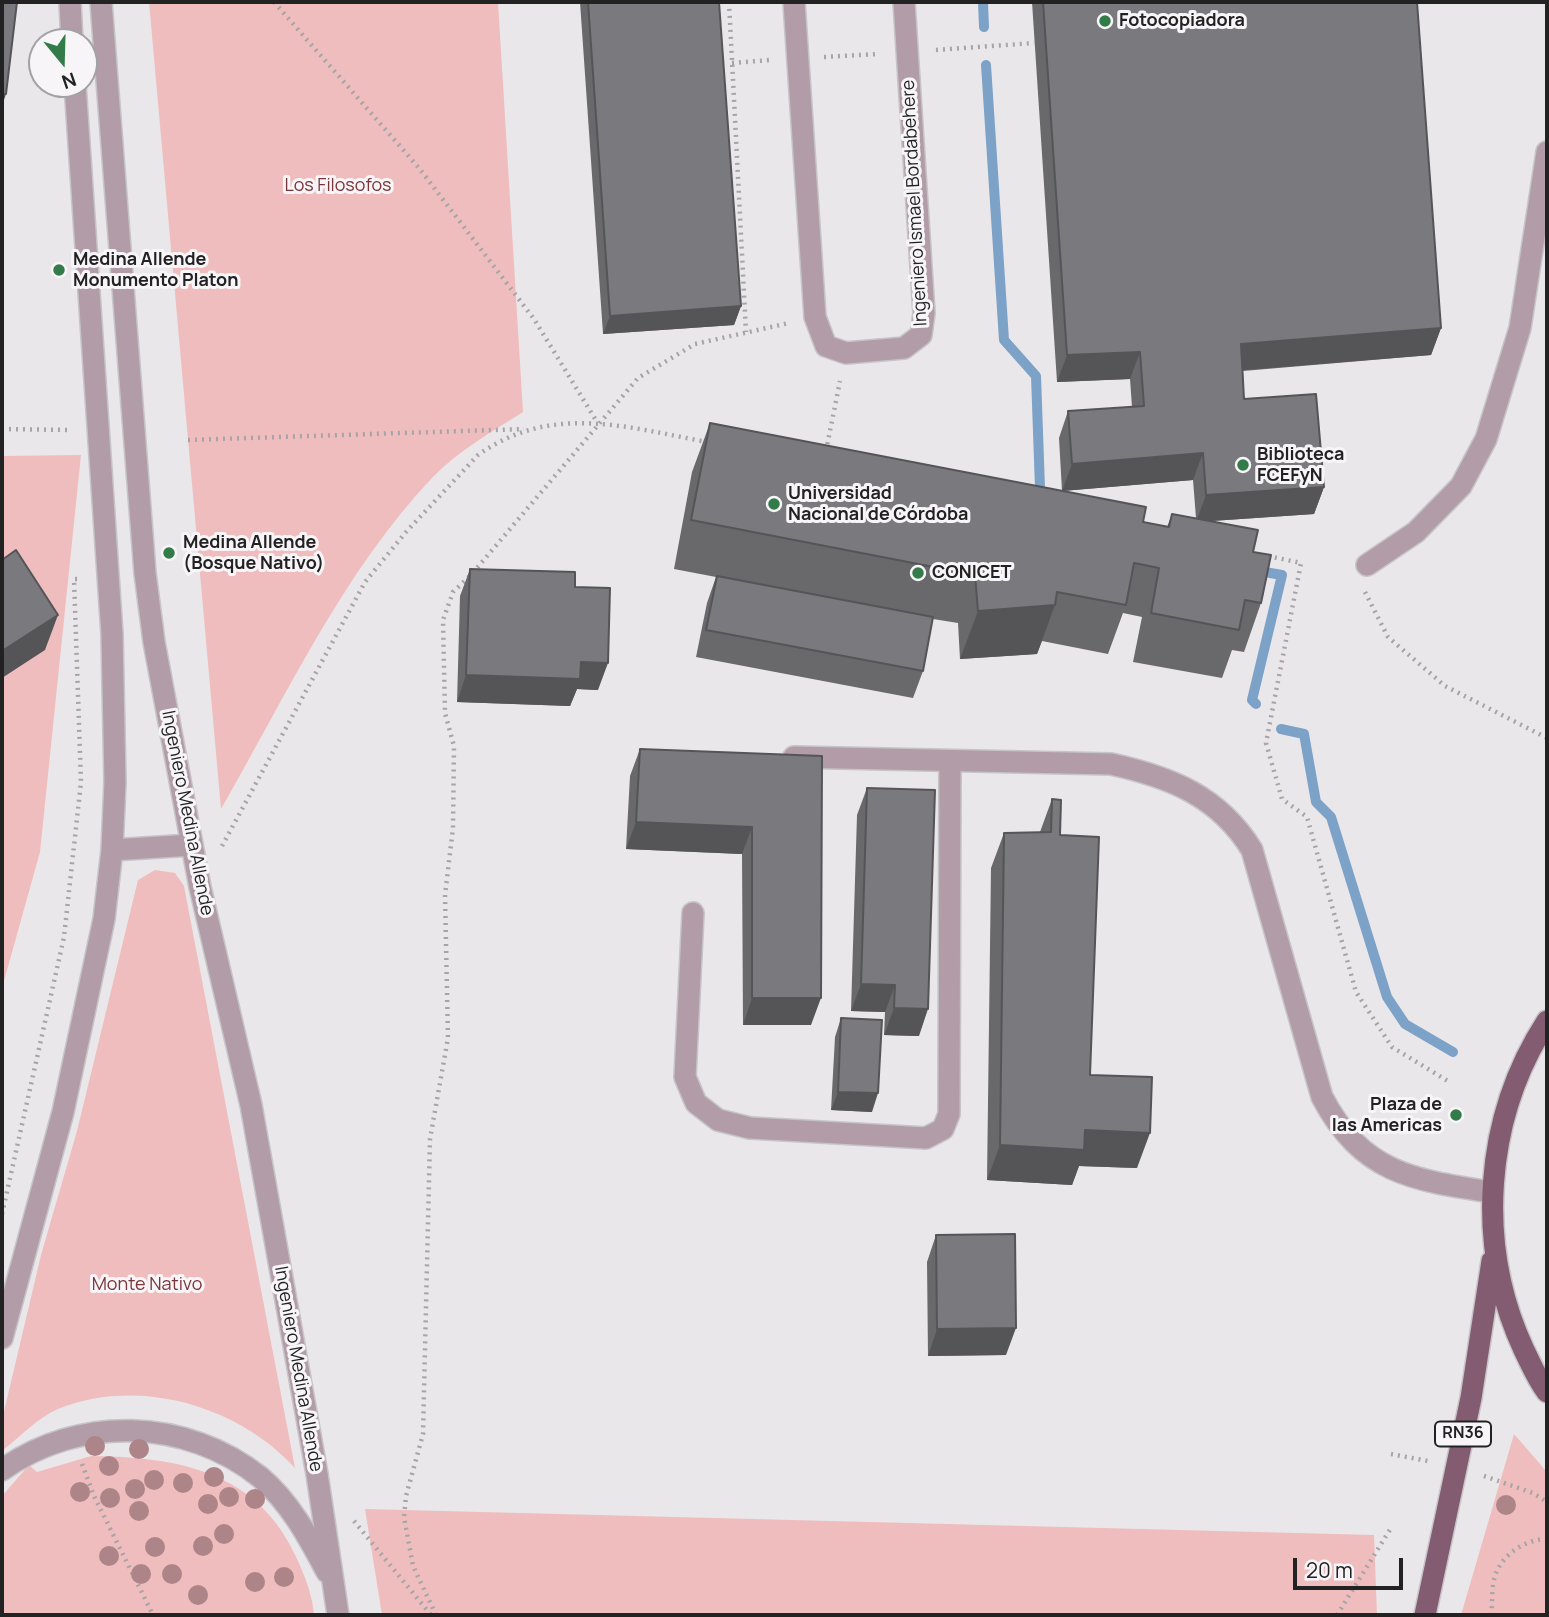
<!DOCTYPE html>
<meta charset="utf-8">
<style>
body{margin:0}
#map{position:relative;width:1549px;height:1617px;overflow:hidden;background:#eae7eb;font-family:Manrope,sans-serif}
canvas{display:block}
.frame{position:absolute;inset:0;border:4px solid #232223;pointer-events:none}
.north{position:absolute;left:28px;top:28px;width:70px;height:70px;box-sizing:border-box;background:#f7f5f8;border:2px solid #a2a1a3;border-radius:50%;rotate:161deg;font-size:19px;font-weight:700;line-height:28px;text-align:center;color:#232223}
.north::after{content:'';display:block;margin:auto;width:24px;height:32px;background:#337c4a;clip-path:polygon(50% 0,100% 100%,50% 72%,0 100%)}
.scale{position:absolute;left:1293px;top:1558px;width:110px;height:32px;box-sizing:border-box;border:4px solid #232223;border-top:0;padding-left:9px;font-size:21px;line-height:24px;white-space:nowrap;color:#232223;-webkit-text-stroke:5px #f7f5f8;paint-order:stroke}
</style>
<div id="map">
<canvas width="1549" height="1617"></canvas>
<div class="frame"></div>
<div class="north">N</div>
<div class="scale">20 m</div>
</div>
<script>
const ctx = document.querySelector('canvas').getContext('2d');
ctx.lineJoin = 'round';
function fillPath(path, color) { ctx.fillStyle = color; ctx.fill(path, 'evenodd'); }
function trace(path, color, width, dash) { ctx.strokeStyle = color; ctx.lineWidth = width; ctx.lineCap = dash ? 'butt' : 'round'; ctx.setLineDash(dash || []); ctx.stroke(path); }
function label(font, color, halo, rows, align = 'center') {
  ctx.font = font + ' Manrope,sans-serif'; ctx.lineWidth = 6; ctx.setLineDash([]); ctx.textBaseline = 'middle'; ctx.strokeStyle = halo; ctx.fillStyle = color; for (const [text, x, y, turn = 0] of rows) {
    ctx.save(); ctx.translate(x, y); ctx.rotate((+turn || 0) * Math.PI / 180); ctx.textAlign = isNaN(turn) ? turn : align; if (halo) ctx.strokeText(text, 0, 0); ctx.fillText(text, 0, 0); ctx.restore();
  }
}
const green = new Path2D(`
 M149,2H498L523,412C493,431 458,451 433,477C344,570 285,698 221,809Z
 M81,455L40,852L2,988V456Z
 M155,870L175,873L184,886L295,1468C239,1406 138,1376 58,1409C37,1418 20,1437 2,1451V1420L41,1255L77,1131L138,880Z
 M1514,1434L1547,1472V1615H1461Z
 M91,1456C178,1457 258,1471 297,1559C306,1579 312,1594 314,1615H2V1496L29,1465L37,1472Z
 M365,1509L1374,1535L1377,1615H382Z`);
const stream = new Path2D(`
 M983,2L984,27
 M986,65L1004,340L1036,376L1040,488
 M1253,570L1282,575L1252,700L1256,704
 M1281,729L1304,734L1316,802L1331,817L1387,997L1405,1024L1453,1052`);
const path = new Path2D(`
 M274,2L419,168L534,319L597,422
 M729,2L746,332
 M936,50L1034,43
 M824,57L878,54
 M732,63L770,60
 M2,429L70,430
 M188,440L524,429
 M826,451L840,381
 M1268,556L1301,563L1266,743L1282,799L1307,817L1356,992L1392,1047L1451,1083
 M1365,592L1388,637L1445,686L1547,738
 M222,846L365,582L406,532L478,455C551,403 626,427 707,442
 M2,1214L64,937L81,782L74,579H81
 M1391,1454L1428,1461
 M82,1464L94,1496L153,1615
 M1484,1476L1533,1493L1547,1502
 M354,1521L431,1615
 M436,1615L413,1566L404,1517L406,1496L423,1434L430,1139L448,1038L445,895L453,828L454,746L445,713L443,620L453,592L471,575L638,378L695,344L789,323
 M1337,1615L1391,1528
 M1491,1615C1493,1603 1491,1588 1495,1576C1502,1554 1526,1539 1547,1539`);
const minor = new Path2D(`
 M70,2L72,42
 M101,2L145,573L154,642L200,887L251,1105L317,1474L338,1615
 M794,2L815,317L826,346L846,353L904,348L921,335L924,313L904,2
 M1367,565L1416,532L1461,486L1486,439L1520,328L1547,152
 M794,757L1111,764C1170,777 1219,796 1252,850L1322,1097C1362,1173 1412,1180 1491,1192
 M112,850L192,845
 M693,913L685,1077L696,1103L718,1120L750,1128L926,1138L943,1129L949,1114L950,761
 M2,1338L63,1112L104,919L112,850L115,782L112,634L75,84
 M2,1470C79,1415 186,1418 260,1477C290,1502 309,1538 327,1572`);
const major = new Path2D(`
 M1547,1021C1484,1118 1475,1245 1524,1350C1531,1364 1537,1379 1547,1392
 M1425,1615L1471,1398L1492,1261`);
const trees = [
 [95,1446],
 [139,1449],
 [109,1466],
 [214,1477],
 [154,1480],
 [183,1483],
 [135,1489],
 [80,1492],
 [229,1497],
 [110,1498],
 [255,1499],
 [208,1504],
 [1506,1505],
 [139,1511],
 [224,1534],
 [203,1546],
 [155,1547],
 [109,1556],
 [141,1574],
 [172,1574],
 [284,1577],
 [255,1582],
 [198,1595]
];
const wall = new Path2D(`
 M580,2H719L741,306L734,325L603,334Z
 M1032,2H1417L1441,328L1431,355L1243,371L1244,399L1324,487L1314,514L1212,521L1253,552L1261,603L1244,652L1232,650L1222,678L1133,662L1142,617L1123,613L1108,654L1042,641L1037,654L960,659L958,623L933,619L923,671L913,698L696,657L707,603L716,577L674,569L692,472L710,423L1167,527L1172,514L1196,518L1193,480L1062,491L1059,438L1068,411L1132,407L1130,379L1057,382Z
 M470,569L575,587L598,690L577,689L570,706L457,702L460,596Z
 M640,749L822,756L811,1025H743L742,854L626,849L630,776Z
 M867,788L919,1036L884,1035L885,1012L851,1011L857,815Z
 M1052,799L1060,835L1090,1075L1137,1168L1079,1166L1072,1185L987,1180L991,868L1004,833L1040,832Z
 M841,1018L872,1112L831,1110L835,1037Z
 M936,1235L1006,1355L928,1356L927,1262Z`);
const shadedWall = new Path2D(`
 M2,94H6L2,106Z
 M741,306L734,325L603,334L610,316Z
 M1441,328L1431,355L1232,371L1241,344Z
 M1140,352L1130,379L1057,382L1067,355Z
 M1203,453L1193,480L1062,491L1072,464Z
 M1324,487L1314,514L1196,522L1206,495Z
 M1055,605L1037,654L960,659L978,611Z
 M58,615L45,650L2,678V651Z
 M581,662L608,663L598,690L577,689L570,706L457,702L466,675Z
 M636,822L752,827L742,854L626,849Z
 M861,984L895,985L885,1012L851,1011Z
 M752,998H821L811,1025H743Z
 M894,1008L928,1009L919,1036L884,1035Z
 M838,1092L878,1093L872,1112L831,1110Z
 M1085,1130L1150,1133L1137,1168L1079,1166L1072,1185L987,1180L1000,1145Z
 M1016,1328L1006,1355L928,1356L937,1329Z`);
const building = new Path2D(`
 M2,2H17L6,94H2Z
 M588,2H719L741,306L610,316Z
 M1043,2H1417L1441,328L1241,344L1244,399L1316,394L1324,487L1206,495L1203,453L1072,464L1068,411L1144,406L1140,352L1067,355Z
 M710,423L1146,507L1143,522L1169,527L1172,514L1258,530L1253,552L1271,555L1261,603L1245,600L1239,630L1151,613L1159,568L1134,563L1126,605L1057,592L1055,605L978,611L975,575L691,520Z
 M16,550L58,615L2,651V559V560Z
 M470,569L575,572V587L610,588L608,663L581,662L580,679L466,675Z
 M717,576L933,617L923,671L706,630Z
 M640,749L822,756L821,998H752V827L636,822Z
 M867,788L935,790L928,1009L894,1008L895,985L861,984Z
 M1052,799L1061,800L1060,835L1099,837L1090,1075L1152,1077L1150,1133L1085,1130L1084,1150L1000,1145L1004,833L1051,832Z
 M841,1018L882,1020L878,1093L838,1092Z
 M1015,1234L1016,1328L937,1329L936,1235Z`);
const markers = [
 [1105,21,7,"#337c4a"],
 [59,270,7,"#337c4a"],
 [1243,465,7,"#337c4a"],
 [774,504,7,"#337c4a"],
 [169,553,7,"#337c4a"],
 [918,573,7,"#337c4a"],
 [1456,1115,7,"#337c4a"]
];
const shields = [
 [1463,1434,56]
];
const shieldNames = [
 ["RN36",1463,1434]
];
const poiNames = [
 ["Fotocopiadora",1119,21],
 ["Medina Allende",73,260],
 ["Monumento Platon",73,281],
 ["Biblioteca",1257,455],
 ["FCEFyN",1257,476],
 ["Universidad",788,494],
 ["Nacional de Córdoba",788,515],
 ["Medina Allende",183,543],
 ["(Bosque Nativo)",183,564],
 ["CONICET",932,573],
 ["Plaza de",1442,1105,"right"],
 ["las Americas",1442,1126,"right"]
];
const parkNames = [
 ["Los Filosofos",338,186],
 ["Monte Nativo",147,1285]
];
const streetNames = [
 ["Ingeniero Ismael Bordabehere",915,203,-93],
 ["Ingeniero Medina Allende",187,813,79],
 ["Ingeniero Medina Allende",298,1369,80]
];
fillPath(green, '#efbdbd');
trace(stream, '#7da2c7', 10);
trace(minor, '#c6c4c7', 24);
trace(major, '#c6c4c7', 24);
trace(path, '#a6a4a7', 4.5, [2, 5]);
trace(minor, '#b29ca7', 21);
trace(major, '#835c71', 21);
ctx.fillStyle = '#ad8589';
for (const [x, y] of trees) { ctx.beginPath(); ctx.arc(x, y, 10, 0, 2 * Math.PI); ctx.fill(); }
fillPath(wall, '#69696c');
fillPath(shadedWall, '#555558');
fillPath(building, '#7a7a7e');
trace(building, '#555558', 2);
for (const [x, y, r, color] of markers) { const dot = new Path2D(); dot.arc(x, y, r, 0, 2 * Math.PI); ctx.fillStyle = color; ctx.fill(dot); trace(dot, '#f7f5f8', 2.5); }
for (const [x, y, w] of shields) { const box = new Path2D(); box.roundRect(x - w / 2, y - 12.5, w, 25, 5); ctx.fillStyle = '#f7f5f8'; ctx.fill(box); trace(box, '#232223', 2); }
label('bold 16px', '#232223', null, shieldNames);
label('bold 18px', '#232223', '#f7f5f8', poiNames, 'left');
label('18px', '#7b3539', '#f7f5f8', parkNames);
label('18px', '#232223', '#f7f5f8', streetNames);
</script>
